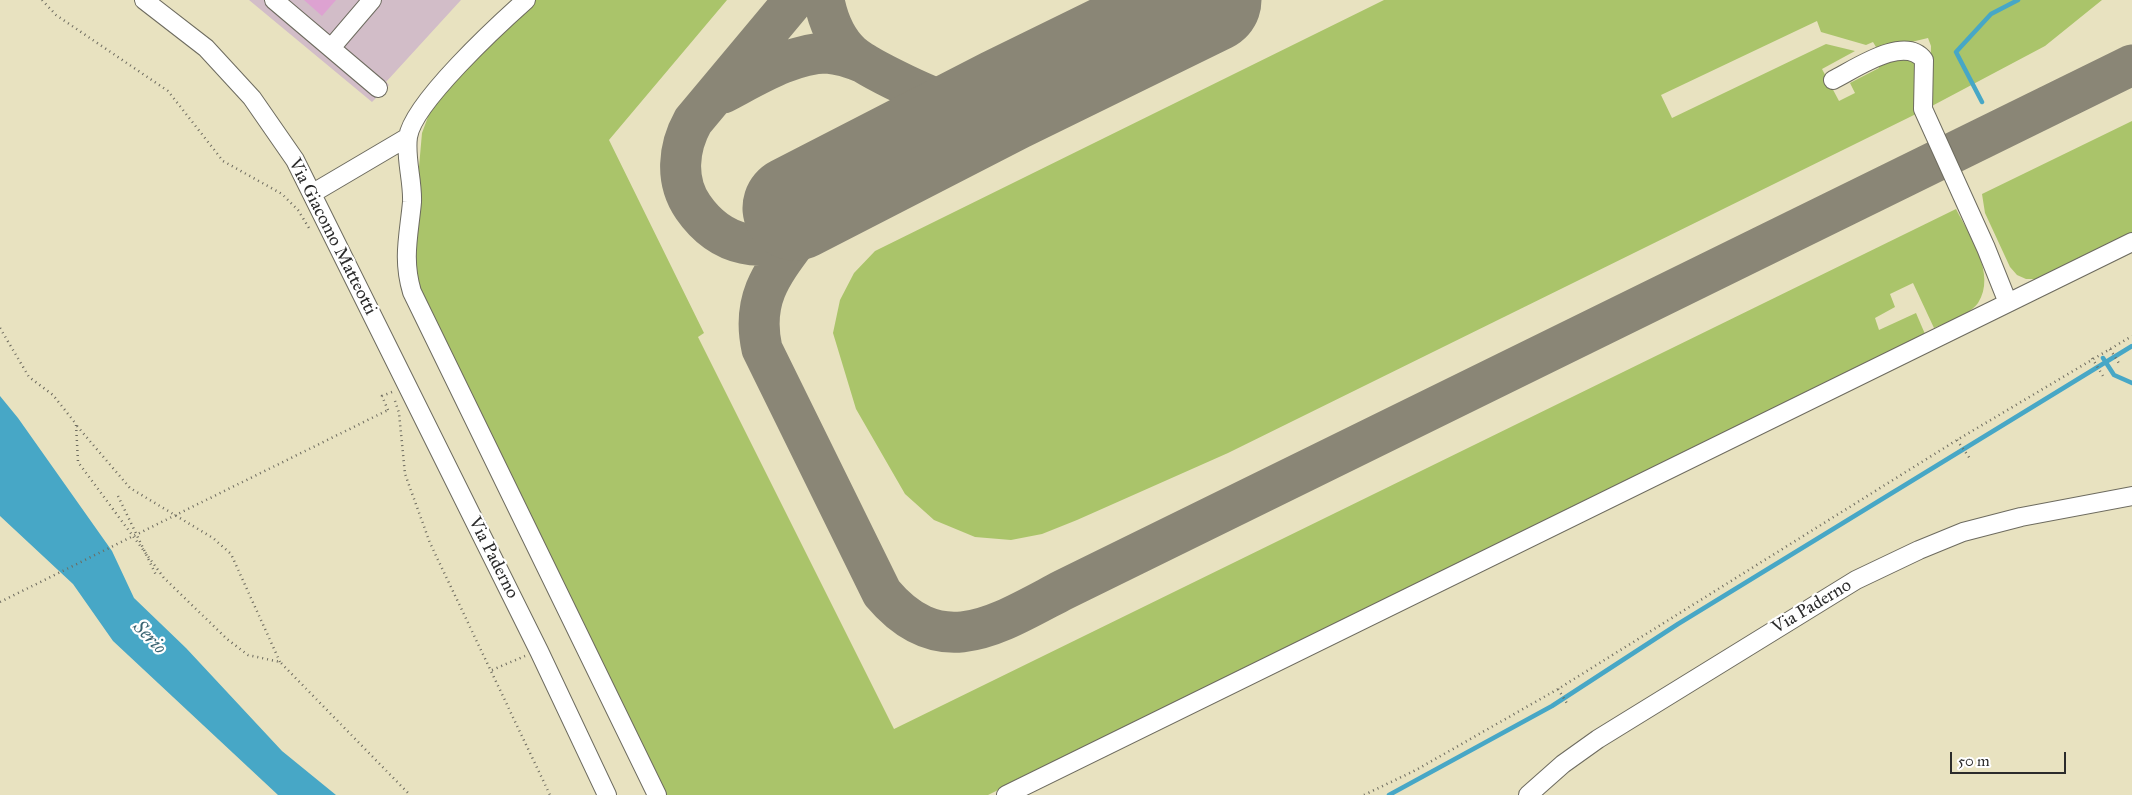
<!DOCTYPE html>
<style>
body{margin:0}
#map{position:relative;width:2132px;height:795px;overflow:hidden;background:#e8e2c0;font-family:"IM FELL Great Primer",serif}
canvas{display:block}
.scale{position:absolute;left:1950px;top:752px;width:116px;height:22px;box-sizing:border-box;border:2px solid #2b2b2b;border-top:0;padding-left:6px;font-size:15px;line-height:18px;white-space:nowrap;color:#2b2b2b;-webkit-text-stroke:4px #fff;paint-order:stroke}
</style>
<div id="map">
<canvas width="2132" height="795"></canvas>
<div class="scale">50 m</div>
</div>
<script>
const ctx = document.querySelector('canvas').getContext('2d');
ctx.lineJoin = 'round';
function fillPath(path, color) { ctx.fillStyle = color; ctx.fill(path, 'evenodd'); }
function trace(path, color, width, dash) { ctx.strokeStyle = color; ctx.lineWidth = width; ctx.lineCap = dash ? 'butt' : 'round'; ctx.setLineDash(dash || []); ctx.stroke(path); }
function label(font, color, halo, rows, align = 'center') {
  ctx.font = font + ' "IM FELL Great Primer",serif'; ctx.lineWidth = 4.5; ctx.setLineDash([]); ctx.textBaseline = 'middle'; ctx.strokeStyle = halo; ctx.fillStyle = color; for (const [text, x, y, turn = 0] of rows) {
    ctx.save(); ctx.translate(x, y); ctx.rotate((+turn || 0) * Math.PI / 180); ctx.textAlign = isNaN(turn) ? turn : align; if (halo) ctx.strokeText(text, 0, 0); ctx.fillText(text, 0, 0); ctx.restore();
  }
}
const industrial = new Path2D(`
 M249,0H461L386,82L389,85L372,102Z`);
const green = new Path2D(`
 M533,0H727L609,140L704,333L698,337L894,729L1956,209C1969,235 1997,274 1978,303C1969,315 1948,322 1934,328L1913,283L1890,294L1895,307L1875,318L1879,330L1916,313L1925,334L988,795H666L417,290L411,257L422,133L429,114L460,71Z
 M1384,0H2102L2045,46L1930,107L1931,46L1928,38L1882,49L1876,47L1873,42L1866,45L1821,32L1817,21L1661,95L1672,118L1826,44L1855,51L1822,69L1839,101L1855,93L1850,83L1879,68L1878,64L1897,56L1913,61L1916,68L1918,113L1228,453L1077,520L1042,534L1011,540L975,537L934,520L905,494L856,409L833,333L840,300L854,273L875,251Z
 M2132,121V233L2036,279H2026L2017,275L2010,267L1985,213L1982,194Z`);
const water = new Path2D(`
 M0,396L18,418L112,551L134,598L186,648L282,751L336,795H278L113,641L73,584L0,516Z`);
const stream = new Path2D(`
 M1982,102L1956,52L1991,14L2018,0
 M2103,358L2114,375L2132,383
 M1389,795L1552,706L1678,624L2132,346`);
const taxiway = new Path2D(`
 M794,0L693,121C678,148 675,181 693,207C720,246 765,258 804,229C817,220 825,203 838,194C851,185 866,180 879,174C910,159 940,144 971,129
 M824,0C828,21 835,39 851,54C867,68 939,103 959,105C974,107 990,103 1005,100
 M723,93C754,77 792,53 827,53C840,54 852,58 864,63
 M806,228C776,269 750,295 762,349L882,593C941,663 996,625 1063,590L2132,65`);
const runway = new Path2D(`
 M795,208L1005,100L1209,0`);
const building = new Path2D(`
 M304,0H336L322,16Z`);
const path = new Path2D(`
 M42,0L56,15L168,91L223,161L282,194L298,210L309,228
 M0,328L29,377L53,395L76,424L78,462L164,578L227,639L248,655L280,662L410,795
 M2110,349L2120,365
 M2092,358L2103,376
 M395,401L399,413L405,474L430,543L550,795
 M388,410L382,396L392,392
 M77,426L130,488L213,538L231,554L280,662
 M1957,440L1971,460
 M492,670L525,656
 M1558,689L1568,705
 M1364,795L1416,770L1558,689L1957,440L2132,336`);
const minor = new Path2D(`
 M144,0L206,48L252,98L295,160L539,651L607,795
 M274,0L378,88
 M526,0C499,24 413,103 408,137C405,158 413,181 412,202C409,235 402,259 412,292L657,795
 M331,48L372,0
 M1833,80C1855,69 1905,34 1924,60L1923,109L1986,248L2008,303
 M313,193L408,137
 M1006,795L2132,242
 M1528,795L1563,764L1598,739L1856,580L1919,550L1963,532L2021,517L2132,496`);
const pathBridge = new Path2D(`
 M118,496L156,575
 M0,602L388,410`);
const streetNames = [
 ["Via Giacomo Matteotti",332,237,63],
 ["Via Paderno",493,558,63],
 ["Via Paderno",1812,607,-31]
];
const waterNames = [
 ["Serio",149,638,46]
];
fillPath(industrial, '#d2bdc8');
fillPath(green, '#aac46a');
fillPath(water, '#47a7c6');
trace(stream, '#47a7c6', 4.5);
trace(taxiway, '#8a8676', 41);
trace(runway, '#8a8676', 105);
fillPath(building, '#dda2d1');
trace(minor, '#6d6b5f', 20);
trace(path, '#6d6b5f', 2.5, [1, 4]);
trace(minor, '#fff', 18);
trace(pathBridge, '#6d6b5f', 2.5, [1, 4]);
label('18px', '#2b2b2b', '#fff', streetNames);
label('italic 19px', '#386371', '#fff', waterNames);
</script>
